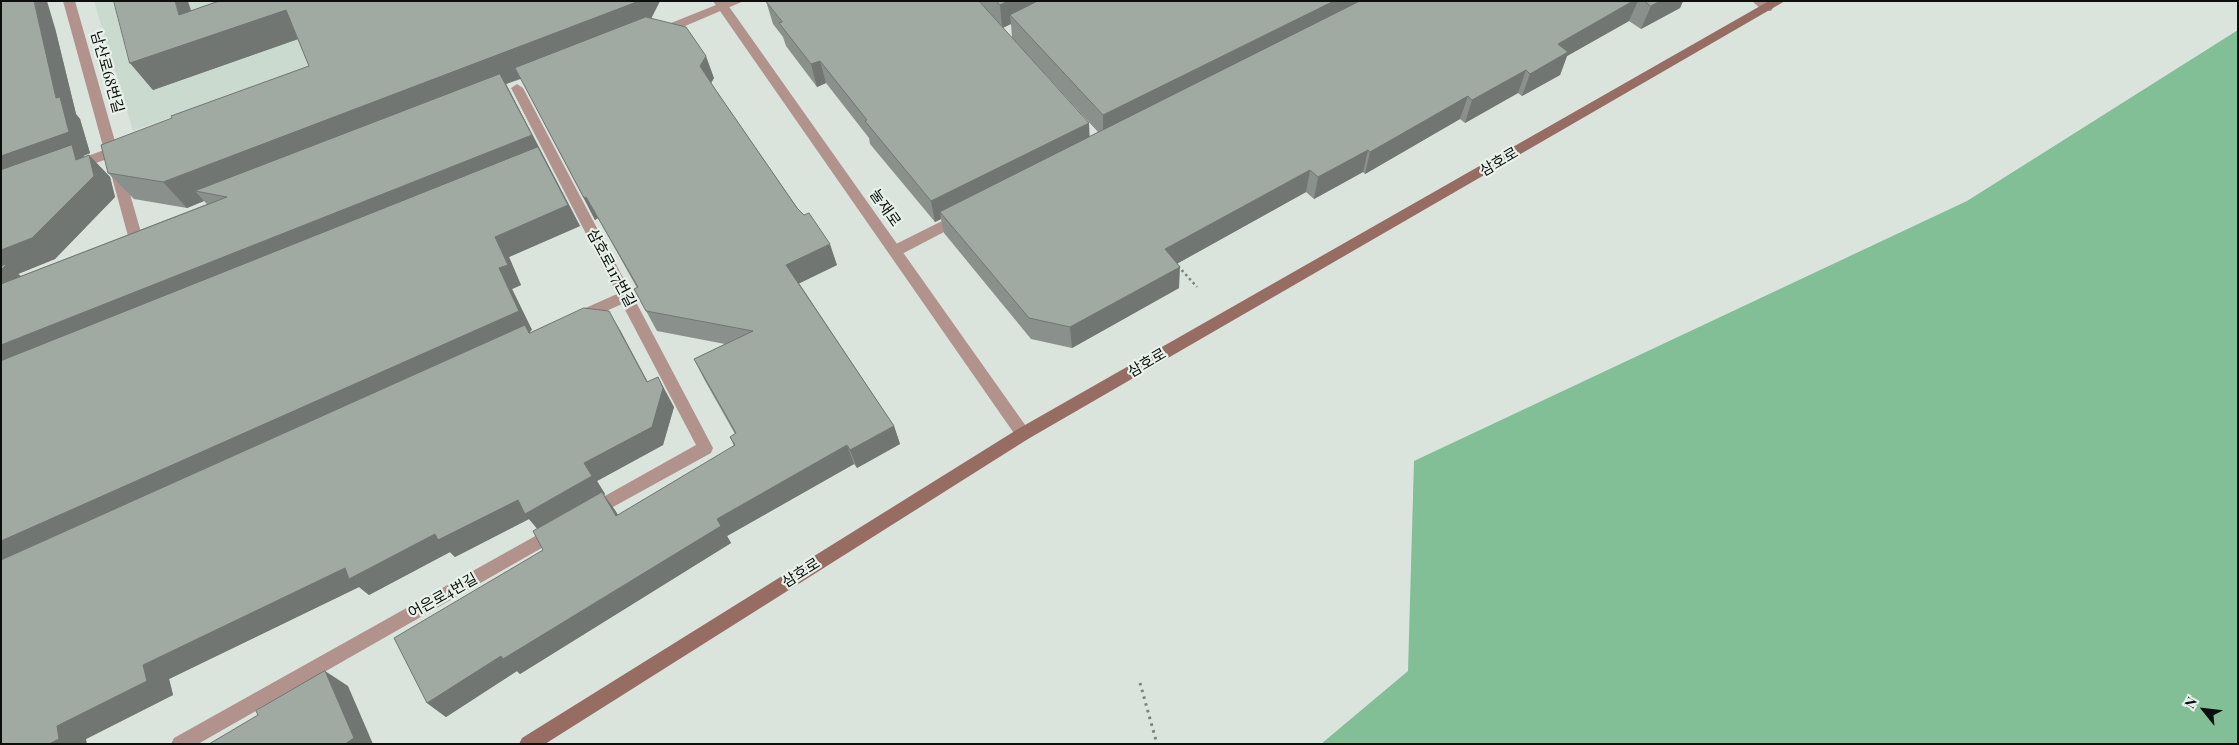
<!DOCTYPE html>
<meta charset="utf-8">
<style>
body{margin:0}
#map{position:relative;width:2239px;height:745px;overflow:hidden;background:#dbe3dd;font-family:"Playfair Display",serif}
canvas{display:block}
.frame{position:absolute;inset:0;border:2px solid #0c0f0d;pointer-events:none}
.north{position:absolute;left:2179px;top:685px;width:50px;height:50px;-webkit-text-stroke:4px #e8f1ea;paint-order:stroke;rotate:299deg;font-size:14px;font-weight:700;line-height:20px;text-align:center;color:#0c0f0d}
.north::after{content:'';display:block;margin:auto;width:18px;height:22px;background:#0c0f0d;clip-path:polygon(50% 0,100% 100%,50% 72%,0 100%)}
</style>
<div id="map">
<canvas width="2239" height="745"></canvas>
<div class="frame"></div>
<div class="north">N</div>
</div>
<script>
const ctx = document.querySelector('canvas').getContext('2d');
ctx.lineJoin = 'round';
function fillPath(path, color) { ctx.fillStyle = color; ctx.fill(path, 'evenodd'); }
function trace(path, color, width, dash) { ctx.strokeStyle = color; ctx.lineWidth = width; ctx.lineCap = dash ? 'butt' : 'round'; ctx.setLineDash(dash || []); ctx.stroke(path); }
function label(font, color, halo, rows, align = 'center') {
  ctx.font = font + ' "Playfair Display","Noto Sans KR",serif'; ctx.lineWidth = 4.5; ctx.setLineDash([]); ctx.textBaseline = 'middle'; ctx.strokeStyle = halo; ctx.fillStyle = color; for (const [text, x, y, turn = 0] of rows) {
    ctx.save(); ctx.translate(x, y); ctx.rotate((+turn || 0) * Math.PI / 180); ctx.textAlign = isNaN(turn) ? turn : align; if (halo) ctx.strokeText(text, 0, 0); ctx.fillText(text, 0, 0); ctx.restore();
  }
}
const built = new Path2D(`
 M94,1H488L133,131Z`);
const forest = new Path2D(`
 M2238,30V744H1321L1408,671L1414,461L1967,201Z`);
const pathFar1 = new Path2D(`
 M1178,266L1197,287`);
const path = new Path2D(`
 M1140,683L1157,744`);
const minor = new Path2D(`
 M63,1H75L142,236L135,241L128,236L107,159L74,171L67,166L69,163L104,150Z
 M726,1H744L664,35H656L654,32L656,29Z
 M1752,1H1766L1773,8L1771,11H1763Z
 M517,84L523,88L713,448L711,453L593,518L587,516L585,511L587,506L696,445L622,304L577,324L572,322L570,318L572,314L617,294L511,88Z
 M960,212L967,217L965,221L900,255H890L888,251L890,247Z
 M555,525L561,527L563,532L561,537L198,744H171L174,738Z`);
const tertiary = new Path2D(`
 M713,1H725L1028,429L1031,434L1028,439L1023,441L1018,439Z`);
const secondary = new Path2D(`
 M1769,1H1785L1028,439L545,744H519L522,738L1018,429Z`);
const wall = new Path2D(`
 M1,1L55,28L76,114L80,119L90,153L83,156L84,157L89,155L110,177L115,197L55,259L18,274L21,276L207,204L204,201L187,208L134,199L108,173L172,118L309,66L298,39L153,90L130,63L191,11L219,1H660L651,19L714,78L711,83L715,89L837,265L799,283L894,426L900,444L857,468L854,464L727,536L731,543L520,674L517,671L446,717L427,703L543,550L537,528L529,519L455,557L450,552L369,595L359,587L169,679L173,695L86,739L1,744ZM521,79L595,220L598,218L637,288L634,289L657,331L725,344L694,359L704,379L735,434L730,437L734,446L618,515L604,495L605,494L597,481L663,445L674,407L647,382L620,330L531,333L530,331L532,330L512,289L521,285L509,257L580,226L506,84Z
 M766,1L1606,2L1683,1L1680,8L1641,29L1629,21L1567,56L1560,75L1522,96L1518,93L1465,123L1460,119L1365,174L1363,172L1314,199L1306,192L1178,263L1179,288L1072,348L1031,339L944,233L941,219L935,222L870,144L869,138L826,83L817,87L786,46L783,37L773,24ZM1011,24L1012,38L1098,132L1090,137L1003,28Z`);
const shadedWall = new Path2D(`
 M34,1H47L55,28L76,114L80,119L90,153L83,156L91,164L89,155L110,177L115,197L55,259L18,274L31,284L1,311V156L56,98Z
 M175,1H188L200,39L286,10L304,37L153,90L130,63L179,15Z
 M635,1H660L645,30L506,84L580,226L509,257L521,285L512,289L532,330L530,331L538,344L1,570V345L532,135L195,191L204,201L187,208L163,182Z
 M1008,1H1062L1010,15L1011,24L1002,28L1000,5Z
 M1334,1H1376L1103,138V115Z
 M1633,1H1638L1629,21L1567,56L1560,75L1522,96L1530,74L1558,44Z
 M1660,1H1683L1680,8L1641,29L1651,6Z
 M706,56L714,78L708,88L700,66Z
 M820,61L826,83L817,87L811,64Z
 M1526,70L1518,93L1465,123L1472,100Z
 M1468,96L1460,119L1365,174L1370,152Z
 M1089,123L1090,145L940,212L941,219L935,222L931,201Z
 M1368,150L1363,172L1314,199L1318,177Z
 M1310,170L1306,192L1164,271L1165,249Z
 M586,197L598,218L595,220L584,198Z
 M830,244L837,265L794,286L786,265Z
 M1180,267L1179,288L1072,348L1070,327Z
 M609,311L620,330L658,401L647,382Z
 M658,377L674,407L663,445L597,481L605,494L604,495L615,510L629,533L539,531L529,519L455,557L450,552L369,595L359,587L169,679L173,695L86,739L87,744H49L57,726L143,665L345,568L435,534L584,463Z
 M894,426L900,444L857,468L850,450Z
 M847,445L854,464L727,536L731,543L520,674L517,671L446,717L427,703L717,519Z
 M325,671L348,686L373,744H345Z`);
const building = new Path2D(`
 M1,1H34L56,98L60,97L69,132L1,156Z
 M114,1H175L179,15L219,1H635L634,3L163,182L108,173L101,145L172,118L171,116L309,66L286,10L130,63Z
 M766,1H979L1089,123L931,201L865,121L867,120L820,61L811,64L779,23L782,22Z
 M997,1H1008L1000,5Z
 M1038,1H1334L1103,115L1010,15Z
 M1360,1H1633L1558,44L1568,52L1530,74L1526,70L1472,100L1468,96L1370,152L1368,150L1318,177L1310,170L1165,249L1180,267L1070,327L1029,318L940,212Z
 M1645,1H1660L1651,6Z
 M646,17L686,27L706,56L700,66L715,89L797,208L804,215L809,213L830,244L786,265L894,426L850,450L847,445L717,519L721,526L503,659L501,656L427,703L394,638L543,550L533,531L602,492L616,516L735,445L730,437L736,433L694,359L753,331L646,311L634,289L638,287L586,197L584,198L515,68Z
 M500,74L532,135L1,345V284L227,197L195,191Z
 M72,145L76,160L89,155L94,176L32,238L1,250V170Z
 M538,147L568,205L495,237L508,265L499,268L519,311L1,541V361Z
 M7,264L1,270V266Z
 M584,308L609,311L647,382L658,377L663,388L652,427L584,463L592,476L525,514L518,500L438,540L435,534L349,579L345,568L143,665L147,681L57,726L59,739L49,744H1V560L525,325L529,333Z
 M325,671L354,738L345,744H209L258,715L256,711Z`);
const streetNames = [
 ["남산로68번길",107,72,74],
 ["삼호로",1499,162,-30],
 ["눌재로",885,208,55],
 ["삼호로117번길",611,268,62],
 ["삼호로",1147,363,-30],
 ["삼호로",801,573,-32],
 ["어은로4번길",443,596,-29]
];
fillPath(built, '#cbdacf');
fillPath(forest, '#82be96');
trace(pathFar1, '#7d827e', 2.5, [2.5, 3]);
trace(path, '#7d827e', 3, [2.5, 4.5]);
fillPath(minor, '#b1928c');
fillPath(tertiary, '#b1928c');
fillPath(secondary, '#976c63');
fillPath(wall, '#8a918c');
fillPath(shadedWall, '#717672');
fillPath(building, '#a1a9a3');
trace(building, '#717672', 1);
label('15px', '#0c0f0d', '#e8f1ea', streetNames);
</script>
